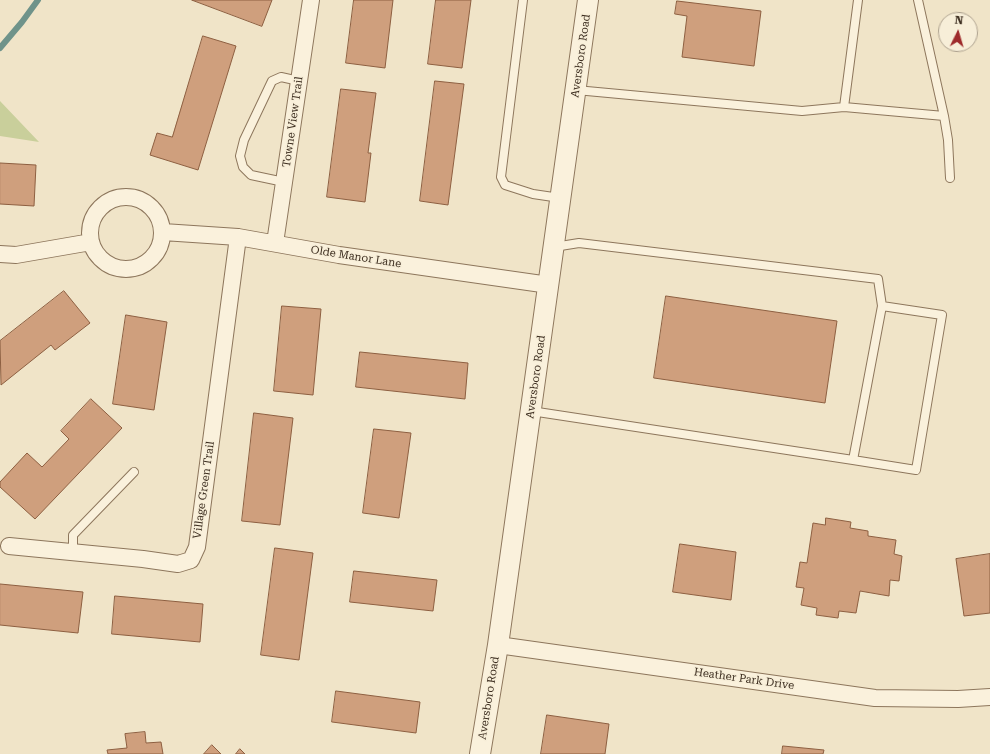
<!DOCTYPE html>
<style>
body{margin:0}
#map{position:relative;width:990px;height:754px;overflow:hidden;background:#f0e4c8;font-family:"Roboto Serif",serif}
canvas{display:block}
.north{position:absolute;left:938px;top:12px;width:40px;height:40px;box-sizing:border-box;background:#f7eed8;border:1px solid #ada18e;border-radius:50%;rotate:5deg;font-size:11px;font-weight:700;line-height:16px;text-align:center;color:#3d2e20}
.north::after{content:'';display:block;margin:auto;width:14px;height:18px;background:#9e2a2b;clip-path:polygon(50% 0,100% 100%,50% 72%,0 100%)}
</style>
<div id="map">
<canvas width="990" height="754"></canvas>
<div class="north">N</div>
</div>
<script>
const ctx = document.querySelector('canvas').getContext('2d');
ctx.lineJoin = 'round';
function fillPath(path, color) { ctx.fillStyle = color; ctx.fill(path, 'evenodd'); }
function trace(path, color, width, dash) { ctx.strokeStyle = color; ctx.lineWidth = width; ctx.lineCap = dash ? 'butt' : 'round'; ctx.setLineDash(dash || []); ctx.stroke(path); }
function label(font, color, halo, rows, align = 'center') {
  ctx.font = font + ' "Roboto Serif",serif'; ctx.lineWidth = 3; ctx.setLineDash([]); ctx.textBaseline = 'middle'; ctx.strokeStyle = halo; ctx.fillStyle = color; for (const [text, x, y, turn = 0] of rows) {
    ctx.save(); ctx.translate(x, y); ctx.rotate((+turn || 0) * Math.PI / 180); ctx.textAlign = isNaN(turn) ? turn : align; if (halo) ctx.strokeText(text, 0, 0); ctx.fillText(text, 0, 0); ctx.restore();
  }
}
const green = new Path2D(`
 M0,100V101L39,142L0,136Z`);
const stream = new Path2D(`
 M0,48L22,22L38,0`);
const building = new Path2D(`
 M192,0H272L262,26Z
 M354,0H393L385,68L346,63Z
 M436,0H471L462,68L428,64Z
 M677,1L761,11L754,66L682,57L687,16L675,14Z
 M203,36L236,46L198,170L150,155L157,133L172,137Z
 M435,81L464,84L448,205L420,201Z
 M341,89L376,93L368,153H371L365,202L327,197Z
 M0,163L36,165L34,206L0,204Z
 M64,291L90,323L55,350L51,345L1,385L0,341Z
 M666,296L837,321L825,403L654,378Z
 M282,306L321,309L313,395L274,391Z
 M126,315L167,322L154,410L113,404Z
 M360,352L468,363L465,399L356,387Z
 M91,399L122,428L35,519L0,487V482L27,453L42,467L69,439L61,431Z
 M254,413L293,418L280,525L242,521Z
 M374,429L411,433L399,518L363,513Z
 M826,518L851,522L850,528L868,531V536L896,540L894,554L902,556L899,581L890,580L889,596L860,591L856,613L839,611L838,618L816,615L817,608L801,605L804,588L796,587L800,562L807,563L813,523L825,525Z
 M680,544L736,552L731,600L673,592Z
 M275,548L313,553L299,660L261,655Z
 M990,554V613L964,616L956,559Z
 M354,571L437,580L433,611L350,602Z
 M0,584L83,592L78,633L0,625Z
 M115,596L203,604L200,642L112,634Z
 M336,691L420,702L416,733L332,722Z
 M547,715L609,724L605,754H541Z
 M145,732L146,743L161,742L163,754H108L107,750L127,748L125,734Z
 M212,745L221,754H204Z
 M783,746L824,750L823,754H782Z
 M240,749L245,754H236Z`);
const service = new Path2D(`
 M523,0L501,177L505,185L533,194L560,198
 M576,90L802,111L844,107L944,116L918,0
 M844,107L858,0
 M944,116L948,140L950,178
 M284,182L251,175L243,167L240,156L244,140L272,81L281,77L299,81
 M531,411L853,460L882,306L878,279L579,243L554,247
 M853,460L916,470L942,315L882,306
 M73,553V535L134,472`);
const minor = new Path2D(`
 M90 233a36 36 0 1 1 72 0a36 36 0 1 1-72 0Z
 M163,232L238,237L339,255L549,285
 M275,243L311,0
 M0,254L16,255L91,242
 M9,546L143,559L178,564L191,560L197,547L238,237
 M498,645L875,698L958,699L990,697`);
const tertiary = new Path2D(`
 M480,754L498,645L588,0`);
const streetNames = [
 ["Aversboro Road",581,56,-82],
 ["Towne View Trail",293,122,-82],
 ["Olde Manor Lane",356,257,9],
 ["Aversboro Road",536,377,-82],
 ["Village Green Trail",204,490,-82],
 ["Heather Park Drive",744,679,8],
 ["Aversboro Road",489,698,-81]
];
fillPath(green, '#c9cf9b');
trace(stream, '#6f938a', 6);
fillPath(building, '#cf9f7d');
trace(building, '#8d5f41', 1);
trace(service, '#8d765c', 10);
trace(minor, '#8d765c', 18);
trace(tertiary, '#8d765c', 22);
trace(service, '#faf1dc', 8);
trace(minor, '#faf1dc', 16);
trace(tertiary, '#faf1dc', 20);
label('11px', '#3d2e20', '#f7eed8', streetNames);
</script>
